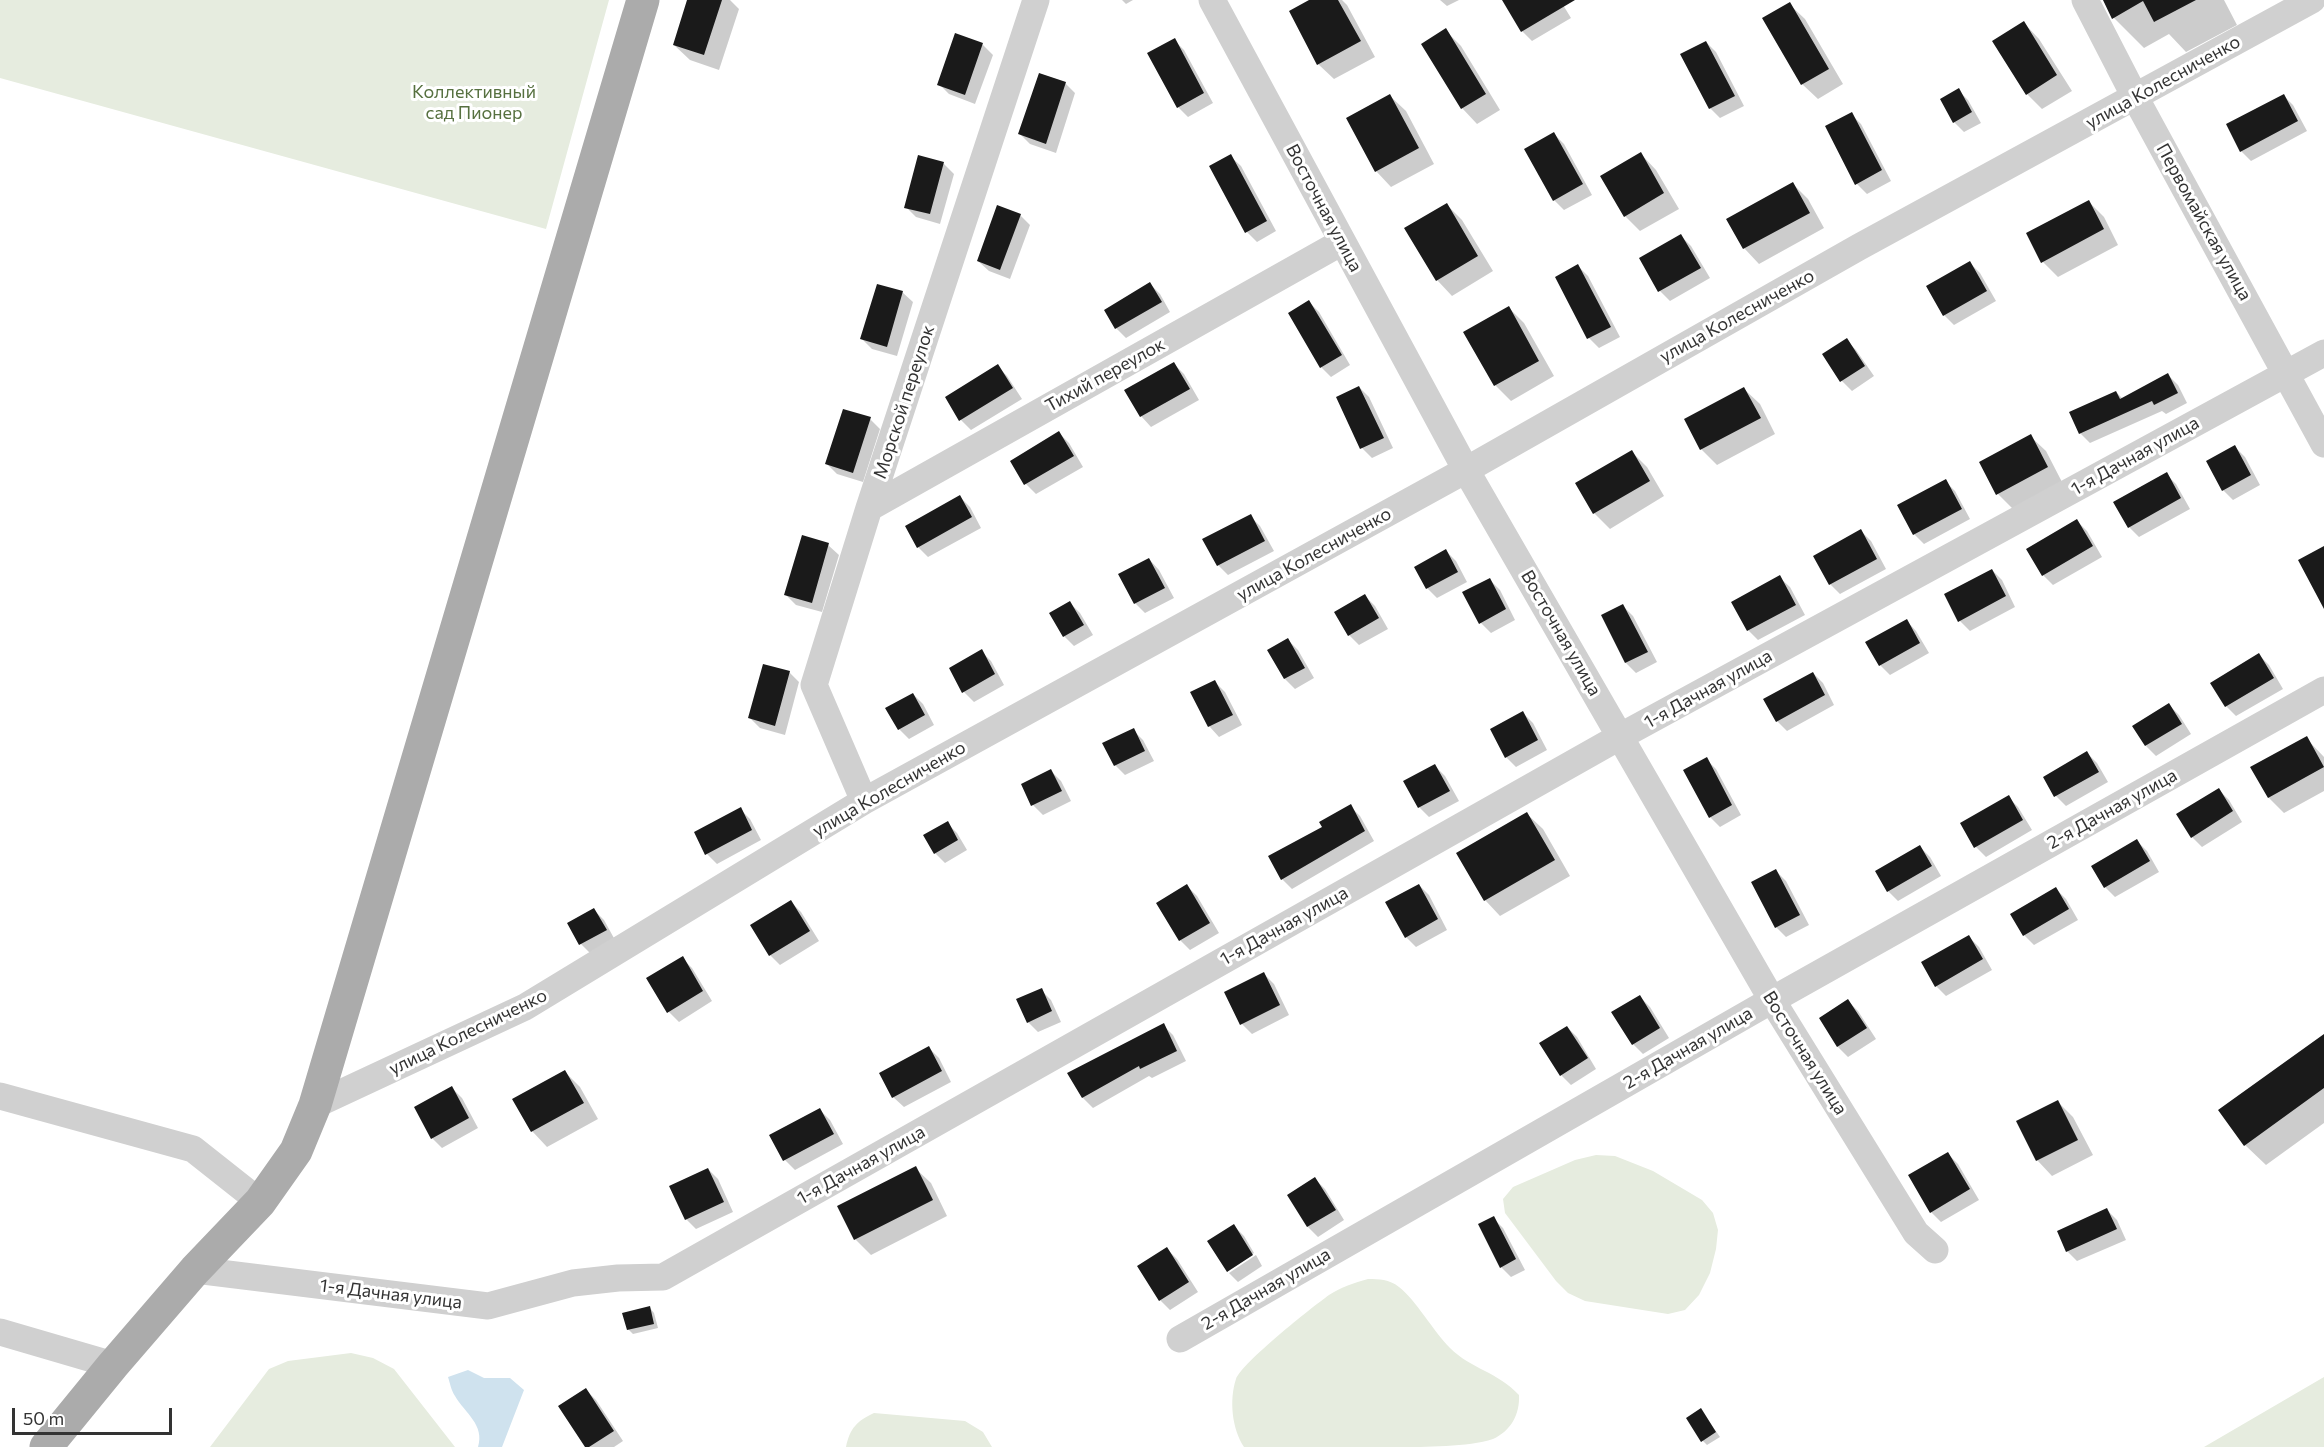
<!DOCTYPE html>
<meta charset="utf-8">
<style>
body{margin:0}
#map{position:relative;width:2324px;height:1447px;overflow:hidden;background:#fff;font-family:Commissioner,sans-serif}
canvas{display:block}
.scale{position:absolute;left:12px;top:1408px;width:160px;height:27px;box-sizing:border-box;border:3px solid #333;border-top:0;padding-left:8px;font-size:18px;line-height:21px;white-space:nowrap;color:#333;-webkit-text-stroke:4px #fff;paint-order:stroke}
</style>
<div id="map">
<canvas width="2324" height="1447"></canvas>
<div class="scale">50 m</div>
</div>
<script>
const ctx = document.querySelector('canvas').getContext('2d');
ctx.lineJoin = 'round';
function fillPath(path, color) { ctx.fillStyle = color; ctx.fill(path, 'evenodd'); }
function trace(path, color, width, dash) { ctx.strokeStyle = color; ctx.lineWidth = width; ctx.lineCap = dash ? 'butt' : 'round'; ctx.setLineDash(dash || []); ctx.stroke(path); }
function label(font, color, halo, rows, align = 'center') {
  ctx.font = font + ' Commissioner,sans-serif'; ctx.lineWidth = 6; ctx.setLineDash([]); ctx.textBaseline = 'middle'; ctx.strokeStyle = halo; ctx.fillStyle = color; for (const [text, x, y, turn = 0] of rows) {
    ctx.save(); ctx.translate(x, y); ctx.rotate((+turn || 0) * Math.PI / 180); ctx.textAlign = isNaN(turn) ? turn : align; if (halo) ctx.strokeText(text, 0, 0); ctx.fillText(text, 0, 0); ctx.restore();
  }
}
const green = new Path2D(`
 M0,0H609L546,229L0,78Z
 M1596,1155L1615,1156L1653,1171L1702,1200L1713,1213L1718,1230L1716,1249L1710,1273L1699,1295L1685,1310L1668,1314L1585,1301L1568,1293L1556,1281L1505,1213L1503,1199L1513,1187L1575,1160Z
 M1368,1279C1379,1279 1389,1279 1399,1287C1415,1299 1434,1332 1450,1348C1471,1369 1498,1372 1519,1395C1520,1414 1511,1431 1493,1439C1468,1447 1425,1447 1397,1447C1346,1447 1295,1447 1244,1447C1232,1429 1229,1400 1236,1379C1243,1362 1311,1308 1329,1295C1341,1287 1354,1283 1368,1279Z
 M351,1353L373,1358L394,1369L455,1447H210L269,1369L288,1361Z
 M2324,1377V1447H2204Z
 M874,1413L965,1421L983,1432L992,1447H846C850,1428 857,1421 874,1413Z`);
const water = new Path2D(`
 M468,1370L484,1378H510L524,1390L502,1447H478C485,1425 465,1413 455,1396C451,1390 450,1383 448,1377Z`);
const shadow = new Path2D(`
 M689,0H730L739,9L719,70L690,60L674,45Z
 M1122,0H1133L1126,4Z
 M1313,0H1342L1347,5L1375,57L1334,79L1318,64Z
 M1440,0H1459L1447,6Z
 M1513,0H1560L1571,18L1532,41L1522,31Z
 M2103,0H2224L2237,25L2186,52L2169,34L2144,48L2114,18Z
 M1789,4L1805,19L1843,84L1818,99L1802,84Z
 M2024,23L2039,39L2072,91L2042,109L2027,94Z
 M1445,30L1461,46L1500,110L1477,124L1462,108Z
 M956,35L983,45L993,55L975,104L949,94L939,84Z
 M1174,40L1184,50L1213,103L1188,117L1178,107Z
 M1706,42L1716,52L1744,106L1720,118L1710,108Z
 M1065,83L1075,93L1056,153L1030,144L1020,134Z
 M1958,90L1968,100L1981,123L1964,132L1954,122Z
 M2283,95L2293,105L2307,131L2251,161L2241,151Z
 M1390,96L1406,111L1434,164L1391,187L1376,171Z
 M1851,114L1861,124L1891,181L1867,194L1857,184Z
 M1554,134L1564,144L1592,195L1564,210L1554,200Z
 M1641,154L1656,170L1679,209L1640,231L1625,216Z
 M1230,156L1241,166L1276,231L1257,242L1247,232Z
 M919,157L944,164L954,174L940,224L916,217L906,207Z
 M1793,184L1808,199L1824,228L1759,264L1744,248Z
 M2088,201L2104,217L2118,245L2058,277L2043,262Z
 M1446,204L1462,220L1493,271L1452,296L1437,280Z
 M1020,215L1030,225L1010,279L989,271L978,261Z
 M1681,236L1691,246L1710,278L1670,301L1660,291L1641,258Z
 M1970,263L1980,273L1996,301L1954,325L1944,315Z
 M1578,266L1588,276L1620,337L1599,348L1589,338L1557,277Z
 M1150,284L1160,294L1170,312L1126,338L1116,328Z
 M902,292L913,302L897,356L872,349L862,339Z
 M1309,302L1319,312L1350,365L1331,377L1321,367Z
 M1509,308L1524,323L1554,376L1511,401L1495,385L1465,332Z
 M1846,340L1856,350L1874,376L1852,391L1842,381L1824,355Z
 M1174,364L1184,374L1199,400L1151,427L1141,416L1126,390Z
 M997,366L1007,376L1022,399L971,430L961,420L947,398Z
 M2168,375L2178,385L2187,403L2166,414L2162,411L2090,443L2080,433L2116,392L2123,399Z
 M1359,387L1369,397L1393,448L1372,458L1362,448L1338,398Z
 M1744,389L1760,404L1775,434L1717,465L1701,449Z
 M870,419L880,429L863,482L837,474L827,464Z
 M1059,433L1069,443L1083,467L1036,494L1026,484L1012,461Z
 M2030,436L2046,451L2062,482L2013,509L1998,494Z
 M2235,447L2245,457L2260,485L2233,500L2223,490Z
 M1632,452L1647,467L1664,496L1610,529L1594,513L1577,484Z
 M2166,474L2176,484L2190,509L2139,537L2129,527Z
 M1945,481L1955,491L1970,519L1924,544L1914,534Z
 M960,497L970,507L981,528L928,557L918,547Z
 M1250,516L1260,526L1274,551L1228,575L1218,565Z
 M2077,521L2087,531L2102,557L2053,585L2043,575Z
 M1861,531L1871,541L1886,569L1840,594L1830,584Z
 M828,545L839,555L822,612L796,605L786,595Z
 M1446,551L1456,561L1467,582L1437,598L1427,588Z
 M1149,559L1159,570L1174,598L1145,613L1135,603Z
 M1992,570L2002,580L2015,607L1970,631L1960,621Z
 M1779,577L1790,587L1805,615L1758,640L1748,630L1733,602Z
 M1490,580L1500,590L1515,620L1491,633L1481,623Z
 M1365,596L1375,606L1388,629L1359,645L1349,635Z
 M1070,603L1080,613L1093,635L1074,646L1064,636Z
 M1623,606L1633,616L1657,662L1636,673L1626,663L1603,616Z
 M1906,620L1916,631L1929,653L1890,675L1880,665Z
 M1288,640L1298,650L1314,678L1295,689L1285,679L1269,651Z
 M981,651L991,661L1004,685L974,702L964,692Z
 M2259,655L2269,665L2283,689L2236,716L2226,706Z
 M789,672L799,682L785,735L760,728L750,718Z
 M1813,673L1823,683L1834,705L1787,731L1777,721Z
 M1215,682L1225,692L1242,725L1219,737L1209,726Z
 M913,694L923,704L934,725L909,739L899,729Z
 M2169,705L2179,715L2191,734L2156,756L2146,746Z
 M1523,713L1533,723L1547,750L1516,767L1506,757Z
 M1133,730L1143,740L1154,761L1125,775L1115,765Z
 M2306,738L2324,757V791L2284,813L2269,798L2252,768Z
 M2087,753L2097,763L2108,782L2066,806L2056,796L2045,777Z
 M1706,759L1716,769L1741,815L1720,827L1710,817Z
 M1435,766L1445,776L1459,801L1429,817L1419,807Z
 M1051,771L1061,781L1071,801L1043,815L1033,805L1023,785Z
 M2219,790L2229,800L2242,822L2202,847L2192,837Z
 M2008,797L2018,807L2032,830L1986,857L1976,847Z
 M1350,806L1360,816L1374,841L1292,889L1282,879L1324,827Z
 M740,809L750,819L761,840L717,864L707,854Z
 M1527,814L1543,829L1570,876L1500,916L1485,900L1458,854Z
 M947,823L957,833L967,850L945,863L935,853Z
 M2137,841L2147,851L2159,872L2115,897L2105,887Z
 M1920,847L1930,857L1941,876L1898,901L1888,891Z
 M1776,871L1786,881L1809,925L1786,937L1776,927Z
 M1419,885L1429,895L1447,930L1416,947L1406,937Z
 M1187,886L1197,896L1219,933L1190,950L1180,940Z
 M2056,889L2066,899L2078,920L2034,945L2024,935Z
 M791,902L801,912L819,941L780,965L770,955Z
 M594,910L604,920L615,940L591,954L581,944L569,924Z
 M1969,937L1979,947L1992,970L1946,996L1936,986Z
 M682,958L692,968L712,1001L679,1022L669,1012Z
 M1264,974L1274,984L1289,1015L1252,1034L1242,1024Z
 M1041,990L1051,1000L1061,1022L1038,1032L1028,1022Z
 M1640,997L1650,1007L1669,1038L1643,1054L1633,1044Z
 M1848,1001L1858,1011L1876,1039L1848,1057L1838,1047L1821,1018Z
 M1163,1025L1173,1035L1186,1061L1152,1078L1149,1076L1093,1108L1083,1098L1070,1073Z
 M1567,1027L1577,1037L1596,1069L1571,1085L1561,1075Z
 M2324,1035V1123L2266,1165L2245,1145Z
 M929,1048L939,1058L951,1082L904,1107L893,1097Z
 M564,1071L580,1087L598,1119L547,1147L532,1131L514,1100Z
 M452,1088L462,1098L478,1128L442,1148L432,1138Z
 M2058,1102L2073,1117L2093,1155L2052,1176L2037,1160L2018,1122Z
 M820,1110L830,1120L843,1144L795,1170L785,1160L771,1136Z
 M1948,1154L1958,1164L1979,1200L1941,1222L1931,1212Z
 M915,1168L931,1183L947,1216L871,1255L855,1239Z
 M708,1169L718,1179L733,1212L696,1229L686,1219Z
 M1315,1179L1325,1189L1344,1220L1318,1237L1308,1227L1289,1195Z
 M2107,1210L2117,1220L2126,1240L2077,1261L2067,1251Z
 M1493,1218L1503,1228L1525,1270L1511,1277L1501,1267Z
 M1234,1226L1244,1236L1254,1253L1228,1270V1272L1209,1241Z
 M1167,1249L1177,1259L1198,1292L1170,1310L1160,1300Z
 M1256,1255L1262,1266L1238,1282L1229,1273Z
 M650,1308L654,1313L658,1328L633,1334L628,1329Z
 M586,1390L596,1400L623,1441L614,1447H586Z
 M1701,1410L1720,1437L1707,1445L1703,1441Z`);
const building = new Path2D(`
 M687,0H722L704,55L673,45Z
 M1309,0H1338L1361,41L1317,65L1289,11Z
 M1502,0H1575L1521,32Z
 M2103,0H2196L2154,22L2143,1L2112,19Z
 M1790,2L1829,69L1801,85L1762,18Z
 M2024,21L2057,75L2026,95L1992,41Z
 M1446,28L1486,94L1461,109L1421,44Z
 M955,33L983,43L965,95L937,85Z
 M1175,38L1204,93L1177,108L1147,53Z
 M1706,41L1735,96L1709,109L1680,54Z
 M1039,73L1066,82L1046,144L1018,134Z
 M1959,88L1972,112L1953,123L1940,99Z
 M1390,94L1419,148L1375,172L1346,118Z
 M2284,94L2298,121L2240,152L2226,124Z
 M1852,112L1882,170L1855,185L1825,126Z
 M1554,132L1583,184L1553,201L1524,149Z
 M1641,152L1664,193L1624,217L1600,176Z
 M1231,154L1267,221L1245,233L1209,166Z
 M918,155L944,162L930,214L904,208Z
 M1793,182L1810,213L1743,249L1726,219Z
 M2089,200L2104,229L2041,263L2026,233Z
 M1447,203L1478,256L1436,281L1404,228Z
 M997,205L1021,214L1000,270L977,261Z
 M1681,234L1701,268L1658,292L1639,258Z
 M1970,261L1987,291L1943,316L1926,286Z
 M1578,264L1611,327L1587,339L1555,277Z
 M1150,282L1162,302L1115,329L1104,310Z
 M877,284L903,291L887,347L860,339Z
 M1309,300L1342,355L1320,368L1288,313Z
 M1509,306L1539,361L1494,386L1463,332Z
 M1847,338L1865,366L1840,382L1822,354Z
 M1174,362L1190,389L1140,417L1124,390Z
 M998,364L1013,388L959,421L945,397Z
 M2168,373L2178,393L2154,405L2152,401L2079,434L2069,412L2116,391L2120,399Z
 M1359,386L1384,438L1360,449L1336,397Z
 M1744,387L1761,418L1700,450L1684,419Z
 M843,409L871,417L853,473L825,464Z
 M1059,431L1074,456L1024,485L1010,461Z
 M2031,434L2048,467L1996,495L1979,462Z
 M2235,445L2251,475L2222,491L2206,461Z
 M1632,450L1650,481L1593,514L1575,483Z
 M2167,472L2181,498L2128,528L2113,502Z
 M1946,479L1962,509L1913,535L1897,505Z
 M960,495L972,517L917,548L905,526Z
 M1251,514L1265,541L1217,566L1202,539Z
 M2077,519L2093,546L2042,576L2026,549Z
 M1861,529L1877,559L1829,585L1813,556Z
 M802,535L829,543L812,603L784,595Z
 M2324,546V609L2298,560Z
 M1446,549L1458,572L1426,589L1414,567Z
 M1149,558L1165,588L1134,604L1118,574Z
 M1992,569L2006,596L1958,622L1944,594Z
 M1780,575L1796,605L1747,631L1731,602Z
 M1490,578L1506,609L1479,624L1462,592Z
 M1365,594L1379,618L1348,636L1334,612Z
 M1070,601L1084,625L1063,637L1049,613Z
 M1623,604L1648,652L1625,663L1601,615Z
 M1907,619L1920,643L1879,666L1865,642Z
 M1288,638L1305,668L1284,679L1267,650Z
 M982,649L995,674L962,693L949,668Z
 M2259,653L2274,678L2225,707L2210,683Z
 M763,664L790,671L775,726L748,718Z
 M1813,672L1825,695L1776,722L1763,699Z
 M1215,680L1233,715L1208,727L1190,692Z
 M913,693L925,715L898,730L885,708Z
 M2169,703L2182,724L2145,746L2132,726Z
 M1523,711L1538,740L1505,758L1490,729Z
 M1134,728L1145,751L1114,766L1102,743Z
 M2307,736L2324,767L2268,798L2250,767Z
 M2087,751L2099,772L2054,797L2043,777Z
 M1707,757L1732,805L1709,818L1683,770Z
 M1435,764L1450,791L1418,808L1403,781Z
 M1051,769L1062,791L1031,806L1021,784Z
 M2219,788L2233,811L2191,838L2176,814Z
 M2009,795L2023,820L1974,848L1960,823Z
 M1351,804L1365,831L1281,880L1268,856L1322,827L1319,822Z
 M741,807L752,830L705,855L694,832Z
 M1527,812L1555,860L1484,901L1456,853Z
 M948,821L958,840L934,854L923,835Z
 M2137,839L2150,861L2104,888L2091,866Z
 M1920,845L1932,866L1887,892L1875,871Z
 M1776,869L1800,915L1775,928L1751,882Z
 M1187,884L1210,923L1179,941L1156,903Z
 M1419,884L1438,919L1405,938L1385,902Z
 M2056,887L2069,909L2023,936L2010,914Z
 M791,900L810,931L769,956L750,925Z
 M594,908L607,930L579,945L567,923Z
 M1969,935L1983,959L1935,987L1921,962Z
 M683,956L703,991L667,1013L646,978Z
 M1264,972L1280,1005L1240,1025L1224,992Z
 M1042,988L1052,1011L1027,1023L1016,999Z
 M1640,995L1660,1028L1632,1045L1611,1012Z
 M1848,999L1867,1028L1837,1047L1819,1018Z
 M1164,1023L1177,1051L1140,1069L1139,1066L1082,1098L1067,1073Z
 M1567,1026L1588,1058L1560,1076L1539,1043Z
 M2324,1034V1088L2244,1146L2218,1110Z
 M929,1046L942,1071L892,1098L879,1073Z
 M565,1070L584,1103L531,1132L512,1099Z
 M452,1086L469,1118L431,1139L414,1107Z
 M2058,1100L2078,1140L2036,1161L2016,1121Z
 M820,1108L834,1134L783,1161L769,1135Z
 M1948,1152L1970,1189L1930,1213L1908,1175Z
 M916,1166L933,1200L854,1240L837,1206Z
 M708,1168L724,1202L685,1220L669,1186Z
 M1315,1177L1336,1210L1307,1227L1287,1195Z
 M2107,1208L2117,1229L2066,1252L2057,1231Z
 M1494,1216L1516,1259L1500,1268L1478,1224Z
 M1234,1224L1253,1255L1227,1272L1207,1241Z
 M1167,1247L1189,1282L1159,1301L1137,1266Z
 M650,1306L654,1324L627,1330L622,1313Z
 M586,1388L614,1431L589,1447H585L558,1406Z
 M1701,1408L1716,1432L1701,1442L1686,1418Z`);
const minor = new Path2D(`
 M1212,0L1466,470L1772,1000L1916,1233L1935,1250
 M2085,0L2135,97L2324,444
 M869,508L1342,242
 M864,801L814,685L869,508L1036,0
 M0,1096L193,1149L260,1202
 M315,1105L525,1007L864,801L1466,470L1859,247L2312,0
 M195,1270L488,1306L573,1283L618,1278L663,1277L1621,736L2324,353
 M0,1332L113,1365
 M1180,1339L1772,1000L2324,690`);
const major = new Path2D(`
 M46,1447L113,1365L195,1270L260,1202L296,1151L315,1105L643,0`);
const streetNames = [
 ["улица Колесниченко",2163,82,-29],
 ["Восточная улица",1324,208,62],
 ["Первомайская улица",2204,222,61],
 ["улица Колесниченко",1737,316,-29],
 ["Тихий переулок",1105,375,-29],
 ["Морской переулок",904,402,-72],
 ["1-я Дачная улица",2135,456,-29],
 ["улица Колесниченко",1314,554,-29],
 ["Восточная улица",1561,633,60],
 ["1-я Дачная улица",1708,689,-29],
 ["улица Колесниченко",889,789,-30],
 ["2-я Дачная улица",2112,809,-29],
 ["1-я Дачная улица",1284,926,-29],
 ["улица Колесниченко",468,1032,-26],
 ["2-я Дачная улица",1688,1048,-30],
 ["Восточная улица",1805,1053,58],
 ["1-я Дачная улица",861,1165,-29],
 ["2-я Дачная улица",1266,1289,-30],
 ["1-я Дачная улица",391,1294,7]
];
const parkNames = [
 ["Коллективный",474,92],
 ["сад Пионер",474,113]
];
fillPath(green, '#e6ecdf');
fillPath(water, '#cfe2ee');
fillPath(shadow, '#0003');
fillPath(building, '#1a1a1a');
trace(minor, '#d0d0d0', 27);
trace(major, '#ababab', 33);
label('18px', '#333', '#fff', streetNames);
label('18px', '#56703f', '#fff', parkNames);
</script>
